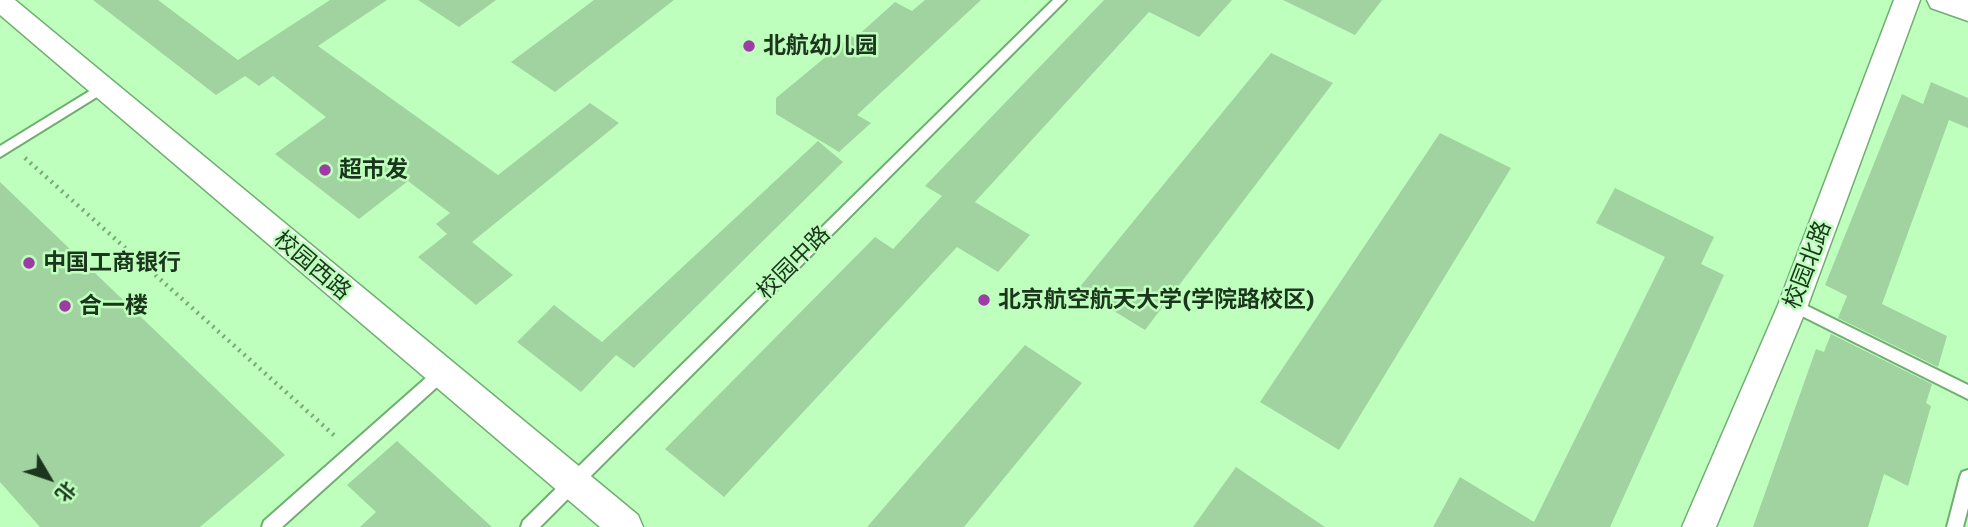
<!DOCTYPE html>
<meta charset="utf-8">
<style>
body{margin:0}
#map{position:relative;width:1968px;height:527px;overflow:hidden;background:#beffbd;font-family:"Work Sans","Noto Sans SC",sans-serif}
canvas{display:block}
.north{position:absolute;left:14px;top:443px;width:70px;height:70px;-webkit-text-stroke:5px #beffbd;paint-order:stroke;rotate:129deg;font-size:19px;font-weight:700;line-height:28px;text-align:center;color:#1c361d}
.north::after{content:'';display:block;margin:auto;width:24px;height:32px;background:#1c361d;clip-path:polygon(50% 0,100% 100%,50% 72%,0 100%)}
</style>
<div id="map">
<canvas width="1968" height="527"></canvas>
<div class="north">北</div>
</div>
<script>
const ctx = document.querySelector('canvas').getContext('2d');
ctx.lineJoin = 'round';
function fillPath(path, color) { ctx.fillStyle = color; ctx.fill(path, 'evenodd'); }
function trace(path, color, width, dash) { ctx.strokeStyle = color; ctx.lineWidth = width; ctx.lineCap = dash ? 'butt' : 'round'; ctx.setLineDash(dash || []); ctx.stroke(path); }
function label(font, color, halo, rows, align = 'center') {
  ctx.font = font + ' "Work Sans","Noto Sans SC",sans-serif'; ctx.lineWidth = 5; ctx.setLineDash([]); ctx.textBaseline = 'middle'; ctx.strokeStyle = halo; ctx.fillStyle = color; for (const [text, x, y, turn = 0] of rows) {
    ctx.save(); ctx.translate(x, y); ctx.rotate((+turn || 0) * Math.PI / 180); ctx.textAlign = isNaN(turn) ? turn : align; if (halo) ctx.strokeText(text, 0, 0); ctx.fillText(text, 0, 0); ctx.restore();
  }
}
const building = new Path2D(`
 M93,0H158L238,60L330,0H387L318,46L498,175L590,103L619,123L472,242L513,275L476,305L418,257L447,234L436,224L450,213L408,181L359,219L275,154L326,117L273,76L259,86L245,76L216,95Z
 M418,0H496L459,27Z
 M594,0H674L555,92L511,62Z
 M925,0H981L857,115L871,123L839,152L776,114V98L851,36L855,38L895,2L912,11Z
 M1104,0H1232L1199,37L1149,12L975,202L1030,235L998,272L957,247L724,497L665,449L875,237L893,249L942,196L925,186Z
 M1283,0H1382L1355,35Z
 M1271,53L1333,83L1145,330L1078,289Z
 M1931,82L1968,98V128L1949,120L1882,304L1947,336L1938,367L1838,318L1847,296L1825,285L1902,94L1923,104Z
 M1440,133L1511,168L1339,450L1260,402Z
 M818,141L843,162L634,368L616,355L581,392L517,342L554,305L602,342Z
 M0,182L285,455L200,527H40L0,482Z
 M1615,188L1714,237L1701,264L1724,275L1610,527H1433L1460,477L1534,522L1665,257L1596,223Z
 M1831,334L1932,384L1926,403L1931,406L1908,486L1884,474L1868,527H1753L1816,349L1824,352Z
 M1025,345L1082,383L964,527H867Z
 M397,441L492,527H360L376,512L347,485Z
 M1236,467L1325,527H1193Z`);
const path = new Path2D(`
 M25,158L336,437`);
const service = new Path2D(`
 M1053,0H1066L540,527H521L523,521Z
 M101,84L105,86L107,89L105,92L0,157V146Z
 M1793,299L1968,385V399L1788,309L1786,305L1788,301Z
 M441,367L446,369L448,374L446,379L282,527H262L264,521L436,369Z
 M1968,470V508L1963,527H1947L1960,477L1962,472Z`);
const minor = new Path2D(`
 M0,0H15L638,515L643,527H600L0,15Z
 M1894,0H1920L1808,305L1716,527H1682L1778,305Z`);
const tertiary = new Path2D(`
 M1927,0H1968V21L1931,8Z`);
const markers = [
 [749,46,7,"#9c3ca4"],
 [325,170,7,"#9c3ca4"],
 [29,263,7,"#9c3ca4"],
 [984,300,7,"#9c3ca4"],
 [65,306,7,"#9c3ca4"]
];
const poiNames = [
 ["北航幼儿园",763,46],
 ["超市发",339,170],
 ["中国工商银行",43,263],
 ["北京航空航天大学(学院路校区)",998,300],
 ["合一楼",79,306]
];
const streetNames = [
 ["校园中路",794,263,-45],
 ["校园北路",1808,265,-69],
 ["校园西路",312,266,40]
];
fillPath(building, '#a1d3a1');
trace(service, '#70ae71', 4);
trace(minor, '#70ae71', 3);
trace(tertiary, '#70ae71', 3);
trace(path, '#78a878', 4.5, [2, 5]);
fillPath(service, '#fff');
fillPath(minor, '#fff');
fillPath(tertiary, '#fff');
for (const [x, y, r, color] of markers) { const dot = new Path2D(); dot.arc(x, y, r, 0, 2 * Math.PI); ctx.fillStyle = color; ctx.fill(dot); trace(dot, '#beffbd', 2.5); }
label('bold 23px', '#1c361d', '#beffbd', poiNames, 'left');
label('23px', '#1c361d', '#beffbd', streetNames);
</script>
